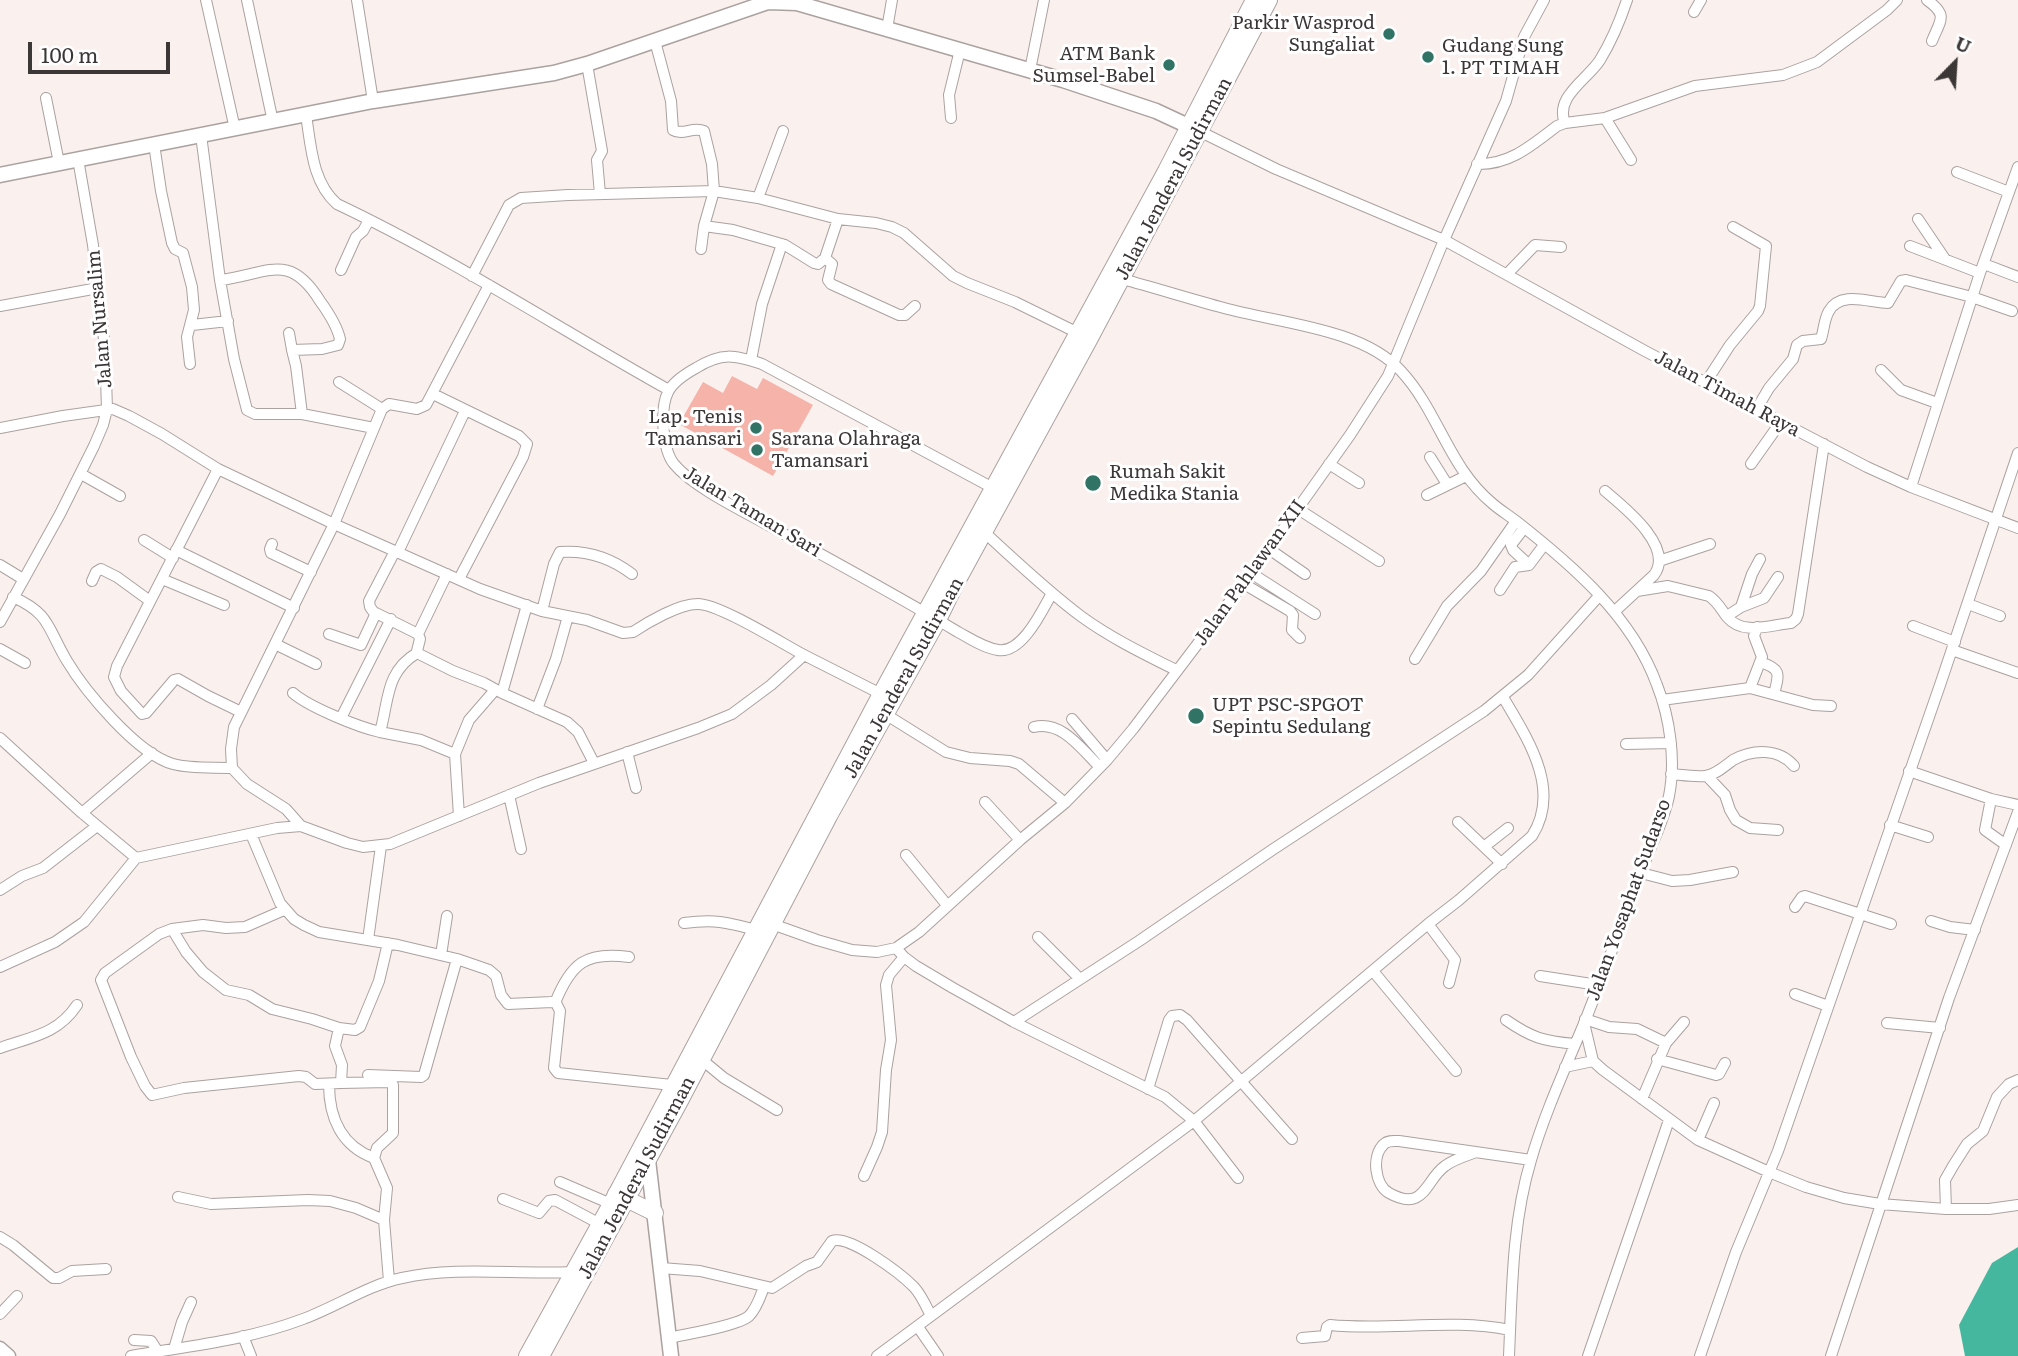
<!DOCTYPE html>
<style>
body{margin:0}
#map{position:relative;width:2018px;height:1356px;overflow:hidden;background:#faf0ee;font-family:Literata,serif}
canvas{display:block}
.north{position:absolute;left:1920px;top:28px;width:70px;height:70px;-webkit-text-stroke:5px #fff;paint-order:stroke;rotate:24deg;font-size:19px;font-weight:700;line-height:28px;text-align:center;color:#3b3736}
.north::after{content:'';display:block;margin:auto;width:24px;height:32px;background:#3b3736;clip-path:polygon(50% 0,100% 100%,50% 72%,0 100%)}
.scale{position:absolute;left:28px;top:42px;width:142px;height:32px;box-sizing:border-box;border:4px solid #3b3736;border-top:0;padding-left:9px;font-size:21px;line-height:24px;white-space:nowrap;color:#3b3736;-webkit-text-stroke:5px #fff;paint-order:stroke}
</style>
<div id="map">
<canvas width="2018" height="1356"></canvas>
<div class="north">U</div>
<div class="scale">100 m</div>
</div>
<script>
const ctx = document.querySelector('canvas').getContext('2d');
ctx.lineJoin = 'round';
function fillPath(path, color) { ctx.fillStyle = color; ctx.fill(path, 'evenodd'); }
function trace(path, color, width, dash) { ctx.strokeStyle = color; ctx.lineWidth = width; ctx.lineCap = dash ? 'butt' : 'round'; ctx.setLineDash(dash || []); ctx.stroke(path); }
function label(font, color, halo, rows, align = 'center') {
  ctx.font = font + ' Literata,serif'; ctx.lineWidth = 6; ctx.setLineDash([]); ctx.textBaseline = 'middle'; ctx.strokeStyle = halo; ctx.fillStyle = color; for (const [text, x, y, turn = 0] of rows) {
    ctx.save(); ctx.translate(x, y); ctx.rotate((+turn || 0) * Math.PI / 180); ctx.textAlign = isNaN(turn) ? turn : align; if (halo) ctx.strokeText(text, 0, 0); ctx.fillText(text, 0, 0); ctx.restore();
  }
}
const green = new Path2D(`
 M732,376L757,389L763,378L813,405L773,476L679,424L703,382L723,393Z`);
const water = new Path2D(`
 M2018,1247V1356H1965L1959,1325L1992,1263Z`);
const minor = new Path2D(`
 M206,0L235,129
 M247,0L273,122
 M357,0L373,101
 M1927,0C1948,15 1941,19 1932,41
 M1694,12L1701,0
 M887,29L892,0
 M655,41L671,101L673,130C683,136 693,126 704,131L712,164L714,191L704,226L733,230L785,245L814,263L818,264L825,258L838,219
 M587,64L602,151L597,160L600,194
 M1030,70L1044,0
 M46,98L59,163
 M306,115C311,146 312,182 337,204C451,258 558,328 669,390
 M951,118L949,95L960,50
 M1605,118L1631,160
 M1565,123C1554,97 1588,79 1600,60C1611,42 1620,21 1627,0
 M1199,131L1276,169L1444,240L1645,351L1867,467L1911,487L2018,528
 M201,135L220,280L234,359L247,410L255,414H302L374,428
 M154,144L161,191L172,243L175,249L183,253L192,287L194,310L187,337L190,364
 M1477,164C1510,165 1532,145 1557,126L1565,123L1605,118L1695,86L1783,75L1817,62L1887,10L1897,0
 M1957,172L2009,192
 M758,198L783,131
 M1918,219L1945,259
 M1910,246L1980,273
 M701,249L704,226
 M825,258L832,264L828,280L831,284L899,315H905L915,306
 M1984,264L2018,277
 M341,270L356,237L363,231L369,220
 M1507,274L1535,245L1561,247
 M472,276L509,205L521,198L568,195L714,191L758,198L838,219L876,223L892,227L904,233L953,276L967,283L1015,302L1078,333
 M1122,279C1156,288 1190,299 1224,308C1278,323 1362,328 1401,371C1439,412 1448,467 1493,504C1500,510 1508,515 1516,521C1572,565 1632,616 1657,685C1670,718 1676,761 1669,796C1664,821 1651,845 1642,869C1623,920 1605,971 1585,1021C1566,1067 1545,1112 1531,1160C1512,1223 1512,1290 1509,1356
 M220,280C268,274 289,251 320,301C328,312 337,326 340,339L338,345L322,349L292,350L296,366L302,414
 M0,306L98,288
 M192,325L228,321
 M289,333L292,350
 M751,360L762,304L782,244
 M1881,370L1901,390L1937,403
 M339,382L382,409
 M1706,382L1730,345L1758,311L1760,306L1766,246L1733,227
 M433,394L519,436L527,444L523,457L459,579
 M1756,410L1769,388L1793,359L1797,345L1803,341L1821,339C1824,330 1824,319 1829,311C1841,290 1870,303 1888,303L1901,281L1906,280L1972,297L2012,311
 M0,428L63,416L113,409L129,416L162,434L218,469L334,524L480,589L542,611L587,620L623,633L633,632C648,622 679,604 697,604C718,603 783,644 804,655
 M1430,457L1447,484
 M1329,464L1359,483
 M1751,464L1780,423
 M218,469L117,666L114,677L121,691L142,714L146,713L174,680L178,679L208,696L241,712
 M81,474L120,496
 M1911,487L1980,273L2018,167
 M993,488L762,364C734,355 722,352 696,368C687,373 673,382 668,392C660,408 662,449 674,464C693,487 741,510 768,525C831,560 896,595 958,632C971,639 984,648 998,650C1022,654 1042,611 1052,593
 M1605,491C1624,507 1675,547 1654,575L1615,611
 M1427,495L1466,476
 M1298,509L1379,561
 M1524,528L1511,545L1513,550L1529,565
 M984,532C1016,561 1047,591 1082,617C1111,638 1144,654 1176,670
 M144,540L173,558
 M272,544L270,549L271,553L311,572
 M1269,549L1305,574
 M176,550L294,608
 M398,552L465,411
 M1659,561L1710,544
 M0,565L23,579
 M1251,573L1315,614
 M162,579L224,605
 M92,581L96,572L101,569L117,577L150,601
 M1244,584L1290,611L1293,615L1292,630L1300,638
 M1500,590L1515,567L1529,565L1544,545
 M1637,591L1668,586L1709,596C1717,601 1721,609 1727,617C1743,636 1770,625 1791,623L1796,619L1798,614L1824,444
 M13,597C51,614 47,628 67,661C85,691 137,754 173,764C191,769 213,767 232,768
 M1968,604L2000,616
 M1741,607L1752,574L1760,559
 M542,611L554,564L560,552C587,550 611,558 632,574
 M375,614L370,607L369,601L395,551
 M1727,616L1741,607L1764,598L1778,577
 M0,622L60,514L94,446L103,425L107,409L105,348L93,245L78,159
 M1913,626L1955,642
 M329,634L361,645L376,613L418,634L420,639L417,651L419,654L453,671L484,683L502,693L567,722L578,732L594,763
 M418,634L447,574
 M275,644L316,664
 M0,649L25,663
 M1952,650L2018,673
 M1415,659L1447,606L1481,571L1516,521
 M1760,662C1782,669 1779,674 1774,694
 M1750,688L1813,705L1831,706
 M293,693C309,707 358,727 380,732C389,701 385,672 417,653
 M502,693L527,605
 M1662,700L1750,688L1762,657L1754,636L1757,627
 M537,709L556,659L568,616
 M885,714L946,752L970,758L1010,761L1019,764L1065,803
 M341,718L391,619
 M1072,719L1107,760
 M1034,727C1062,720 1082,750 1100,767
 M380,732L421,740L455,754
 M0,738L82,813L136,858L277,828L301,826L347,843L363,847L390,844L539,783L698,728L732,714L771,685L804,655L881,694
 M1626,744L1671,743
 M627,752L636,788
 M1909,771L1991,799L2018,805
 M1671,774C1682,775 1694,777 1705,776C1715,775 1725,766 1733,760C1753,749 1779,748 1794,766
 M1707,776L1725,795L1730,810L1736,820L1750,828L1778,830
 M509,795L521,849
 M1991,799L1985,830L2006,845
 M985,802L1020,840
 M82,813L152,753
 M459,816L455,754L469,720L495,690
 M1458,822L1502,864
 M1890,825L1928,837
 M301,826L286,809L247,784L232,768L231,749L234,727L334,524L382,409L389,404L417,409L426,405L489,285
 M251,834L280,903L294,919L304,925L319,932L398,945L457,959L489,970L496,976L501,995L508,1004L552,1002L556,1003L560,1011L554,1068L558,1073L672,1085
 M1485,846L1508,828
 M906,855L947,905
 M1641,873L1672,881L1690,880L1733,872
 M0,890L22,876L43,868L97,826
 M1795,907L1802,897L1805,896L1891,924
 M284,910L245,927L226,928L203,925L172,929L159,934L105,973L101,980L131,1057L145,1086L152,1095L184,1088L299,1076L306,1077L315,1084L341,1083
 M1931,921L1950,927L1975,930
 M684,923C715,919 726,922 756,930
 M772,924L817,940L852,950L877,952L896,948L919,932L1020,840L1065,803L1107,760L1133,729L1262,559L1350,435L1388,376L1444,240L1506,101L1524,37L1544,0
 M1428,924L1455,960L1449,983
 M172,929L186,952L203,972L226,990L249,995L272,1009L312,1019L339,1028
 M1038,937L1080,979
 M368,940L381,846
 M388,943L379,981L360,1027L355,1030L339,1028L335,1046L342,1065L341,1083L388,1082H391L393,1085V1133L377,1148L374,1158L387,1188L384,1220L389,1281
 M896,948L904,957L916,966L953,988L1014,1022L1165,1097L1194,1121L1238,1178
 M441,955L447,916
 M0,967L55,942L84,922L136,858
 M1373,971L1456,1071
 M1540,976L1598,985
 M1795,994L1828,1006
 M555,1003C571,963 586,951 629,957
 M1585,1019L1609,1027L1637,1029L1666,1043
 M1506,1020C1532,1038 1543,1041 1575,1044
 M1014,1022L1139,941L1272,850L1484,711L1528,675L1599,596
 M1584,1023L1593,1061L1603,1070L1698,1140L1769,1172L1806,1187L1844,1198L1880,1204L1946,1209H1989L2018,1205
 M1887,1023L1940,1028
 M0,1048C31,1037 58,1034 77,1005
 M701,1059L724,1078L777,1110
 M1657,1059L1716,1075L1719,1074L1725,1063
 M1565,1067L1593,1061
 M368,1075L421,1077L424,1075L457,959
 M329,1084C329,1117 341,1146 374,1158
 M1148,1089L1169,1020L1172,1016L1180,1015L1187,1020L1292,1139
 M1642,1099L1666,1043L1684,1022
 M1698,1140L1714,1103
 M1476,1152C1466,1156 1454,1159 1445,1166C1425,1180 1425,1213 1389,1193C1375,1185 1371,1156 1384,1144C1388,1140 1394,1141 1399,1141L1531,1160
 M864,1176L877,1147L882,1132L886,1070L891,1040L886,985L889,975L904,957
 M560,1182L611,1204
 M178,1197L211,1204L308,1200L330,1201L356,1208L384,1220
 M503,1199L539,1213L549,1201L555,1200L600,1224
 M1946,1209L1945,1180L1953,1166L1967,1144L1983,1131L1997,1097L2009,1084L2018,1080
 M0,1237L13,1245L53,1278H59L72,1271L106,1269
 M661,1268L700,1271L772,1288L806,1266L817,1262L832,1241C849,1234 901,1274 914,1287C922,1296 926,1306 931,1316
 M0,1314L17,1296
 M918,1327L938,1356
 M243,1336L251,1356
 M669,1338C686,1334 738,1326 749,1316C757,1308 760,1297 764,1287
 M1302,1338L1325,1336L1327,1327L1330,1325C1390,1331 1451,1318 1510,1330
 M134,1340L151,1341L158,1352
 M174,1349L182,1322L191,1302
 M131,1356C189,1346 248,1340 303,1319C336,1307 368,1285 402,1278C458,1266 516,1275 573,1272
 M877,1356L1194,1121L1428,924L1459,900L1532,836C1562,789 1527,738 1503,697
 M1588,1356L1669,1120
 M1700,1356L1736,1252L1778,1151L1940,685L2018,453
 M1831,1356L1949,998L2018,812`);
const tertiary = new Path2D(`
 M0,1348L9,1356`);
const secondary = new Path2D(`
 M0,175L373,101L554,73L587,64L768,2L797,3L1063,80L1156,111L1199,131
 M648,1160L671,1356`);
const primary = new Path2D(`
 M616,1194L655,1213`);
const trunk = new Path2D(`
 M527,1356L611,1204L881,694L1166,171L1254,0
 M541,1356L680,1101L829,816L938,620L954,587L1089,340L1269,0`);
const markers = [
 [1389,34,7,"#317466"],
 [1428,57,7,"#317466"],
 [1169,65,7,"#317466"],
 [756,428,7,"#317466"],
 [757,450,7,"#317466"],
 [1093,483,9,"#317466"],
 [1196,716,9,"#317466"]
];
const poiNames = [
 ["Parkir Wasprod",1375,23,"right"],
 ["Sungaliat",1375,45,"right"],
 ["Gudang Sung",1442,46],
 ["1. PT TIMAH",1442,68],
 ["ATM Bank",1155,54,"right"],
 ["Sumsel-Babel",1155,76,"right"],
 ["Lap. Tenis",742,417,"right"],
 ["Tamansari",742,439,"right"],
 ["Sarana Olahraga",771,439],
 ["Tamansari",771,461],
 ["Rumah Sakit",1109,472],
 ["Medika Stania",1109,494],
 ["UPT PSC-SPGOT",1212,705],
 ["Sepintu Sedulang",1212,727]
];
const streetNames = [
 ["Jalan Jenderal Sudirman",1174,179,-62],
 ["Jalan Nursalim",100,319,-95],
 ["Jalan Timah Raya",1727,394,28],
 ["Jalan Taman Sari",752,512,31],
 ["Jalan Pahlawan XII",1250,573,-54],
 ["Jalan Jenderal Sudirman",904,678,-61],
 ["Jalan Yosaphat Sudarso",1629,900,-70],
 ["Jalan Jenderal Sudirman",637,1178,-62]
];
fillPath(green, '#f5b3a9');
fillPath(water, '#45b79f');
trace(minor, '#aba2a0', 12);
trace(tertiary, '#aba2a0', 15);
trace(secondary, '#aba2a0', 17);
trace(primary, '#aba2a0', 18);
trace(trunk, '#aba2a0', 18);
trace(minor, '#fff', 10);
trace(tertiary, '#fff', 12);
trace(secondary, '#fff', 14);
trace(primary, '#fff', 16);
trace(trunk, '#fff', 16);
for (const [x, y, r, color] of markers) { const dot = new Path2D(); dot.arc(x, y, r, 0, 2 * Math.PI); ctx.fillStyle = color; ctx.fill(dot); trace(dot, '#fff', 2.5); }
label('19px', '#3b3736', '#fff', poiNames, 'left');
label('19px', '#3b3736', '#fff', streetNames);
</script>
